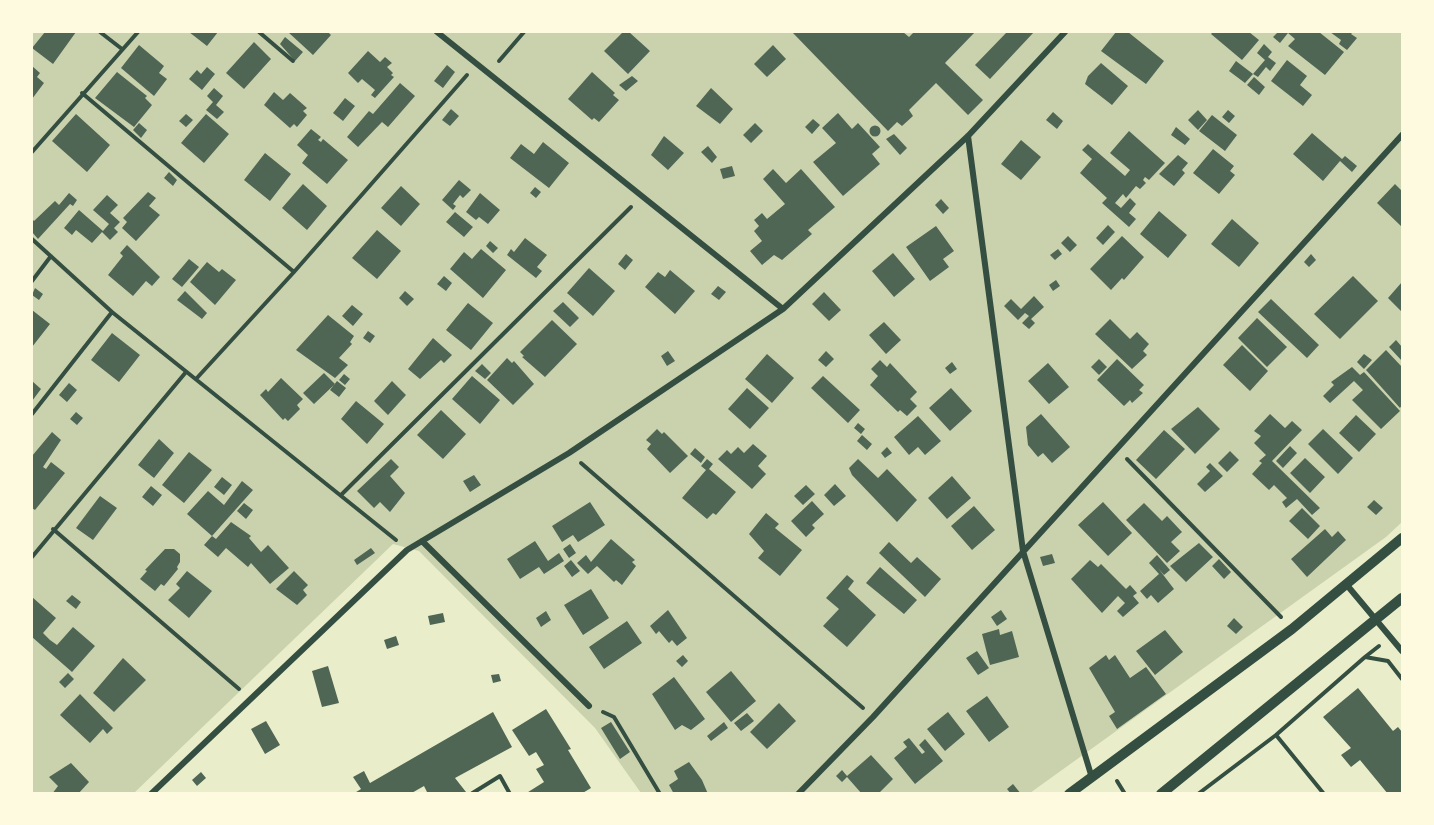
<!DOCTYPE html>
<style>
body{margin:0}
#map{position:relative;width:1434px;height:825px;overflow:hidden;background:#e9edc9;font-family:"PT Serif",serif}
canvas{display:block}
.frame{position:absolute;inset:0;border:33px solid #fefae0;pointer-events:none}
</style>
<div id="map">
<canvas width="1434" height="825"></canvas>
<div class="frame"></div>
</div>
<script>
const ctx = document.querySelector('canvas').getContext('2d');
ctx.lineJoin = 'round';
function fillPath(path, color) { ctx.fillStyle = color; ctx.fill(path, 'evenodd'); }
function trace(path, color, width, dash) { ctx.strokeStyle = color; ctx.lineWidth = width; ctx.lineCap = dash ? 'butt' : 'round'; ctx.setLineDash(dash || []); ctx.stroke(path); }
const green = new Path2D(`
 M32,32H1402V522L1386,537L1030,793H641L595,728L419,551L393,544L134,793H32Z`);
const building = new Path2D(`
 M45,32H76L53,64L32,48Z
 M189,32H218L207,46Z
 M288,32H328L331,35L313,55Z
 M623,32H629L650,51L628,74L604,51Z
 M792,32H903L909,37L914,32H975L945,63L983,100L968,115L936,83L909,110L913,116L902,126L897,122L888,131Z
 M1007,32H1034L990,79L975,65Z
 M1116,32H1128L1164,61L1146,84L1101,51Z
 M1213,32H1249L1259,40L1242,60L1211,34Z
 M1278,32H1319L1344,52L1325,75L1288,46L1295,39L1288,33L1280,43L1273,37Z
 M1330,32H1353L1351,34L1357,38L1347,50L1339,44L1341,40Z
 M285,37L303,52L295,61L280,44Z
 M254,42L271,59L244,89L226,73Z
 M1264,44L1272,52L1268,57L1276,63L1270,71L1266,67L1258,77L1253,74L1265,60L1257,53Z
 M139,45L164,66L159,73L167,79L154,96L121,68Z
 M773,45L786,59L767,77L754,64Z
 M368,51L380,62L385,57L392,63L387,67L393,73L391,75L394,77L375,98L371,95L375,90L362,79L358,83L348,73Z
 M1287,60L1307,76L1300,85L1312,95L1303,106L1271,81Z
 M1236,61L1253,74L1245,83L1229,71Z
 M1101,63L1128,86L1112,105L1085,84L1088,76Z
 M447,65L455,72L443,88L434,81Z
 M32,66L40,73L37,77L44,83L32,99Z
 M207,67L215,74L202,90L189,79L197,70L201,74Z
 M117,72L147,96L145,98L152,105L134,127L95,98Z
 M592,72L615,93L613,95L619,100L599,122L594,118L592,120L568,99Z
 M632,76L638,81L626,91L619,85Z
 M1254,77L1265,87L1259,95L1247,85Z
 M400,83L415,96L388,127L382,122L358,147L347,137L369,111L373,114Z
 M214,88L223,96L216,105L224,112L217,119L206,110L213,102L207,96Z
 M711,88L733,109L720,124L696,106Z
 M274,92L283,100L290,93L307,108L303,111L307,115L297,127L294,124L290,128L264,105Z
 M345,98L355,106L343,121L333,113Z
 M451,109L459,116L450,126L442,120Z
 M1198,110L1207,120L1198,130L1188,120Z
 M1228,110L1235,116L1229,123L1222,117Z
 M1053,112L1063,121L1057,129L1046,120Z
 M838,113L852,129L858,123L880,147L872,154L880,164L843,196L813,162L836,143L822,128Z
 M76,114L110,145L87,172L52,141Z
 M186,114L193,120L186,127L179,121Z
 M206,114L229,134L204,163L181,143Z
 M1212,115L1237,135L1225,151L1199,131Z
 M813,119L820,125L812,134L805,127Z
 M139,123L147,130L141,138L133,130Z
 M755,123L763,131L751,143L743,135Z
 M869.5 131a5.5 5.5 0 1 1 11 0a5.5 5.5 0 1 1-11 0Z
 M1176,127L1190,139L1185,145L1171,135Z
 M311,129L321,137L318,140L321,142L323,139L348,160L327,184L302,163L308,155L297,145Z
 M1129,131L1165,163L1149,180L1145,177L1143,180L1146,183L1140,189L1136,186L1126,198L1123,194L1115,203L1121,208L1130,198L1136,204L1129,213L1136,219L1129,227L1102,203L1107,198L1080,173L1092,159L1082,150L1088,144L1125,176L1130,170L1110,153Z
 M1312,133L1342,159L1345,156L1357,166L1352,172L1340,161L1323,181L1293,154Z
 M894,134L907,148L900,155L886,139Z
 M664,136L684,153L668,170L651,155Z
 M1021,140L1041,157L1021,180L1001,164Z
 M543,142L569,163L549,188L510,158L521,144L534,154Z
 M708,146L717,157L712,163L701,152Z
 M1213,149L1234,166L1230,171L1235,175L1219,194L1193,173Z
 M265,153L291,174L270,201L244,180Z
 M1178,155L1188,163L1182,170L1185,173L1174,186L1159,174Z
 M732,166L735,176L723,179L720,169Z
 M773,169L786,183L801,169L835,207L808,230L812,234L782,260L774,255L762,265L750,251L762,241L754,231L759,226L754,220L762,213L767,219L785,204L763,179Z
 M169,172L177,180L173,186L164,178Z
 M459,180L471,190L463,198L460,195L453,204L456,206L453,210L442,200Z
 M303,184L327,206L307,230L282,208Z
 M1395,184L1402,191V227L1377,203Z
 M401,186L420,204L401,226L381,208Z
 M535,187L541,192L536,198L530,193Z
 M148,192L156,198L149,206L160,215L136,241L122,228L127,222L123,218Z
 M69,193L77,200L73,206L70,204L38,239L32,232V219L34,221L55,201L59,205Z
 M480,193L500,210L488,224L479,217L476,220L466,212Z
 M107,195L118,205L110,213L120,222L114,228L118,232L110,240L102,232L92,243L76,230L72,235L64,228L79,210L103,231L109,224L93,210Z
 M941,199L949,208L943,214L935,205Z
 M1159,211L1187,235L1168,258L1140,234Z
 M455,212L473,227L464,237L446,222Z
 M1232,219L1259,243L1239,267L1211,244Z
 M1108,225L1115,232L1103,245L1096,238Z
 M936,226L954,251L943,259L949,267L930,281L906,247Z
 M377,230L401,251L377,279L352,258Z
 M1068,236L1077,245L1070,252L1061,243Z
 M1122,236L1144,257L1124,280L1122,278L1111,290L1090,269Z
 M525,238L547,255L537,267L542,271L536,278L507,255L511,249L514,252Z
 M490,241L498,248L493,253L486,246Z
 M127,245L160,277L152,286L146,281L133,296L108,275L123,256L120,253Z
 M481,249L506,270L483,298L450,269L464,252L472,259Z
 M1058,249L1062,254L1055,260L1050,255Z
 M893,253L915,279L894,297L872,271Z
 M626,254L633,260L625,270L618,264Z
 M1311,254L1316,260L1309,267L1304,262Z
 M189,259L199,267L182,287L172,279Z
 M207,262L219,272L222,269L236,280L215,305L190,282Z
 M589,268L615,291L593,316L567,293Z
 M670,270L695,291L675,314L645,287L658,272L665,277Z
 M444,276L452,283L446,291L437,284Z
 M1353,276L1378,301L1340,339L1314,314Z
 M1056,280L1060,286L1053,291L1049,285Z
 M1402,282V312L1388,298Z
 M718,286L726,292L719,300L711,294Z
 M35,288L43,294L39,300L32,295Z
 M185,291L207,313L202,319L177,300Z
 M405,291L414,299L407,306L399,298Z
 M824,292L841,310L829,321L812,304Z
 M1034,296L1044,307L1031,319L1035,323L1029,329L1022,323L1029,316L1025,313L1018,320L1004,306L1011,299L1021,309Z
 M1271,299L1319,345L1307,358L1258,312Z
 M563,302L579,318L570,327L553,311Z
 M468,303L493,323L471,350L446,330Z
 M352,305L363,314L353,326L342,316Z
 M32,310L50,324L32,347Z
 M328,315L354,336L350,342L352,344L339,358L348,365L335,378L296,350Z
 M1257,318L1287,347L1267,367L1238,338Z
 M1110,319L1130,339L1137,332L1149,344L1143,351L1147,355L1132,369L1095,334Z
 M552,320L577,344L545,377L522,357L524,356L520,352Z
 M884,322L901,340L886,354L869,335Z
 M368,331L375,336L370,343L363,338Z
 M112,333L140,355L119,382L91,360Z
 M433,338L452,355L444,363L441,360L420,379L408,369Z
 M1396,340L1402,347V361L1389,347Z
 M1242,345L1268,371L1250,391L1223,365Z
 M1386,350L1402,367V405L1400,408L1366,370Z
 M668,351L675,361L667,366L661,356Z
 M826,351L834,359L826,367L818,360Z
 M767,354L794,378L772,403L745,379Z
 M1364,354L1372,360L1364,369L1357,362Z
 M507,358L512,363L514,361L534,384L513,405L487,380Z
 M1099,359L1107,367L1099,375L1091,367Z
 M1117,359L1144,385L1139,390L1143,393L1132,403L1130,400L1124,406L1097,380Z
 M880,360L887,367L890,363L917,392L910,399L917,406L907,416L900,410L898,412L870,385L878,376L871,369Z
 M952,362L957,369L950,374L945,368Z
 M1048,363L1069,387L1049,404L1028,381Z
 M482,364L491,373L485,379L475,371Z
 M1352,367L1360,375L1364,372L1400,411L1381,429L1352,400L1363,390L1354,381L1330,403L1323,396L1334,385L1331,382Z
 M324,373L335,384L314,404L303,393Z
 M344,374L350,379L345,385L339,380Z
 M472,376L500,400L480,424L452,399Z
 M823,376L860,410L848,423L811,388Z
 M281,378L303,399L297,405L300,409L288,421L285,418L283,420L260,395L266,389L268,392Z
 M32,381L41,389L32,401Z
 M337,381L346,388L339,397L330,390Z
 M392,381L406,395L388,415L374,401Z
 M69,383L77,390L67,402L59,395Z
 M747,388L769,408L750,429L728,409Z
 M951,388L972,411L950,431L929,408Z
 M356,401L384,424L367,444L341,419Z
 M1198,407L1220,429L1195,454L1171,429Z
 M441,410L466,434L443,459L417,435Z
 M76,412L83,418L77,425L70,419Z
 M1041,414L1070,447L1052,463L1043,453L1038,457L1028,445L1026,427Z
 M1270,414L1285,428L1292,421L1302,430L1272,461L1320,508L1312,515L1297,499L1286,508L1282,502L1287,498L1274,485L1269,490L1252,474L1262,463L1259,461L1266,455L1254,443L1261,436L1254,431Z
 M1356,415L1376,434L1359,452L1339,433Z
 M918,416L941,441L925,455L918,447L909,455L894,437Z
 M858,423L865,429L861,434L854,428Z
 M657,429L662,434L664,432L688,456L670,473L647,449L651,444L646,440Z
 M1323,429L1353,458L1338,474L1308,444Z
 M1164,430L1185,449L1156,479L1136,460Z
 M52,432L61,440L43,467L46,469L51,462L65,473L35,510L32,508V456Z
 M862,435L872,444L867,450L857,441Z
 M159,439L174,453L154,478L138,465Z
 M753,444L767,456L758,466L766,474L752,489L718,459L727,450L731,454L738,447L744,453Z
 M1290,446L1297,453L1283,468L1276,461Z
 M887,447L892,453L885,458L881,453Z
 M695,448L705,457L701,463L690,454Z
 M1230,451L1239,460L1227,472L1218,463Z
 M189,452L212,470L184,503L162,485Z
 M1305,458L1325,477L1310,493L1290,473Z
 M391,459L399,467L390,476L405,493L390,512L380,502L374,508L357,491Z
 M707,459L713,464L709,469L736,492L716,515L713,513L707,519L682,498L706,470L701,466Z
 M858,459L878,478L887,469L917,500L897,522L852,475L849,468Z
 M1210,463L1223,476L1205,492L1197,484L1210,471L1206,467Z
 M474,475L481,485L470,492L463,481Z
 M952,476L971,498L947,519L928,498Z
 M222,477L232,485L224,495L214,487Z
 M242,481L253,490L212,536L187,514L208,491L224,505Z
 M835,484L846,496L834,506L824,495Z
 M806,485L815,494L803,505L794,496Z
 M151,486L162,495L153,506L142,497Z
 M100,496L117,508L93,540L76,528Z
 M1374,500L1383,508L1376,515L1367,507Z
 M812,501L824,514L812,525L815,528L806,537L791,521Z
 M590,502L605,525L578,542L573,535L562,542L552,526Z
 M1103,502L1132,533L1108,556L1078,525Z
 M244,503L253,510L246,519L237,511Z
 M1144,503L1162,521L1167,516L1182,532L1171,542L1180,551L1167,563L1126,520Z
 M974,506L995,530L972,550L951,526Z
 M1302,508L1320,526L1308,539L1289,521Z
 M766,513L779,524L775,528L802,550L780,576L758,558L764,551L749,534Z
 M231,522L251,536L249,538L261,552L268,545L289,568L270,584L251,563L248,567L226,548L218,557L204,545L212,536L216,539Z
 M1325,529L1332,537L1338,531L1346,540L1307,577L1291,559Z
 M611,539L635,560L632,562L636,566L622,585L616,580L614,582L597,566L588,574L577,563L586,555L591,562Z
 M535,541L548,561L559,553L564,561L544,574L539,567L520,579L507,559Z
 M889,542L911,563L917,557L941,579L925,597L879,553Z
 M1199,543L1213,557L1186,582L1170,566Z
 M570,544L576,553L569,558L563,549Z
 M371,548L375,553L357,565L354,560Z
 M165,549H174L180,554V562L177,567L178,569L164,586L161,584L155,591L140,579L147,571L145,570Z
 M1052,554L1055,563L1043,566L1040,557Z
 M1157,555L1170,570L1164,575L1158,568L1174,589L1158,603L1151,595L1147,599L1140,591L1159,574L1149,563Z
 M1219,559L1231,572L1224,579L1212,566Z
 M571,560L580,571L572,577L564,566Z
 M1090,560L1098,567L1101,564L1126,589L1130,585L1137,593L1133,596L1139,603L1123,617L1117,611L1125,603L1118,596L1102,613L1071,579Z
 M880,567L917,600L904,614L866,583Z
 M187,571L212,591L189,618L168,600L180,588L176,584Z
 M294,571L308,585L303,590L307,595L297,605L276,589Z
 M847,575L854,581L848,589L876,615L847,647L823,626L839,609L826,598Z
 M591,589L609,618L583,635L564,605Z
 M72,595L81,602L76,609L66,601Z
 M32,597L56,618L43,633L50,640L57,645L73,627L95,646L72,672L32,637Z
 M668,610L687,638L677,646L672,640L669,643L659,631L656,634L650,626Z
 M1001,610L1007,619L997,626L991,617Z
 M546,611L551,620L541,627L536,618Z
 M443,613L445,622L430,625L428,616Z
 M1234,618L1243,627L1236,634L1227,626Z
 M627,621L642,643L604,669L589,647Z
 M999,629L1000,635L1012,631L1019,657L990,665L982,634Z
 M1165,630L1183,652L1155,675L1136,651Z
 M396,636L399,645L387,649L384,640Z
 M977,651L989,668L978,675L966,658Z
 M683,655L688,661L682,667L676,661Z
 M1106,655L1109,660L1115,655L1130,678L1146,667L1166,694L1117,729L1109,716L1115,712L1089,668Z
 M123,658L146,680L114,712L93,693Z
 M328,666L339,703L322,707L312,671Z
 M731,671L756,701L731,722L706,692Z
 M68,673L74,679L65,688L59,682Z
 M499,674L501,681L493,683L491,675Z
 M674,677L705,719L691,730L682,725L675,730L652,694Z
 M1358,688L1393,731L1398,727L1402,732V794H1388L1360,760L1351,767L1341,755L1351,748L1323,717Z
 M80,694L113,728L107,734L103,729L90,743L60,715Z
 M987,696L1009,727L989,742L966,711Z
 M779,703L796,721L767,749L750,732Z
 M546,709L571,749L568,750L591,788L581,794H525L544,782L536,769L544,765L536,752L529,756L512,730Z
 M493,712L512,747L455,778L466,792L428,794L424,786L410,794H353L361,789L353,777L364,771L370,783Z
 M948,712L965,734L945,751L927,729Z
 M747,713L754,721L741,731L734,723Z
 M266,721L280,745L265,754L251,729Z
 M611,722L630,752L620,759L601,728Z
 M724,722L728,728L711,741L707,736Z
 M909,738L922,754L925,752L919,745L925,739L943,761L915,784L894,758L907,747L903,742Z
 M871,755L893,779L878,794H862L847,777L842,782L836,776L842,770L847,776Z
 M689,762L702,780L708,794H674L669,785L678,779L674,771Z
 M71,763L89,782L78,794H52L58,786L49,777Z
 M201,772L206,778L197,786L192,780Z
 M1013,784L1021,794H1011L1007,789Z`);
const path = new Path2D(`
 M100,32L122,49
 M259,32L293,61
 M499,61L524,32
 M82,93L294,272
 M32,152L138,32
 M32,239L112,312L396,540
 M32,281L51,256
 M196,379L294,272L467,75
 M32,414L112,312
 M1127,459L1281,617
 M581,463L863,708
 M342,494L631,207
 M53,529L239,689
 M32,557L186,372
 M1365,657L1379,646
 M603,712L614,717L660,794
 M1276,735L1324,794
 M1117,781L1125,794
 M471,794L500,776L510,794
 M1198,794L1276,735L1365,657L1388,661L1402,679`);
const minor = new Path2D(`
 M437,32L783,309
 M968,136L1023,551L1092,778
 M422,541L589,706
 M1346,584L1402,651
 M151,794L407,550L569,453L783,309L968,136L1065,32
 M798,794L873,717L1402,135`);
const tertiary = new Path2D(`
 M1069,794L1292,629L1402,538
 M1161,794L1402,598`);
fillPath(green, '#cad2ad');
fillPath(building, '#4f6655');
trace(path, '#344e41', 4);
trace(minor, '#344e41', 6);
trace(tertiary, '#344e41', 10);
</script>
